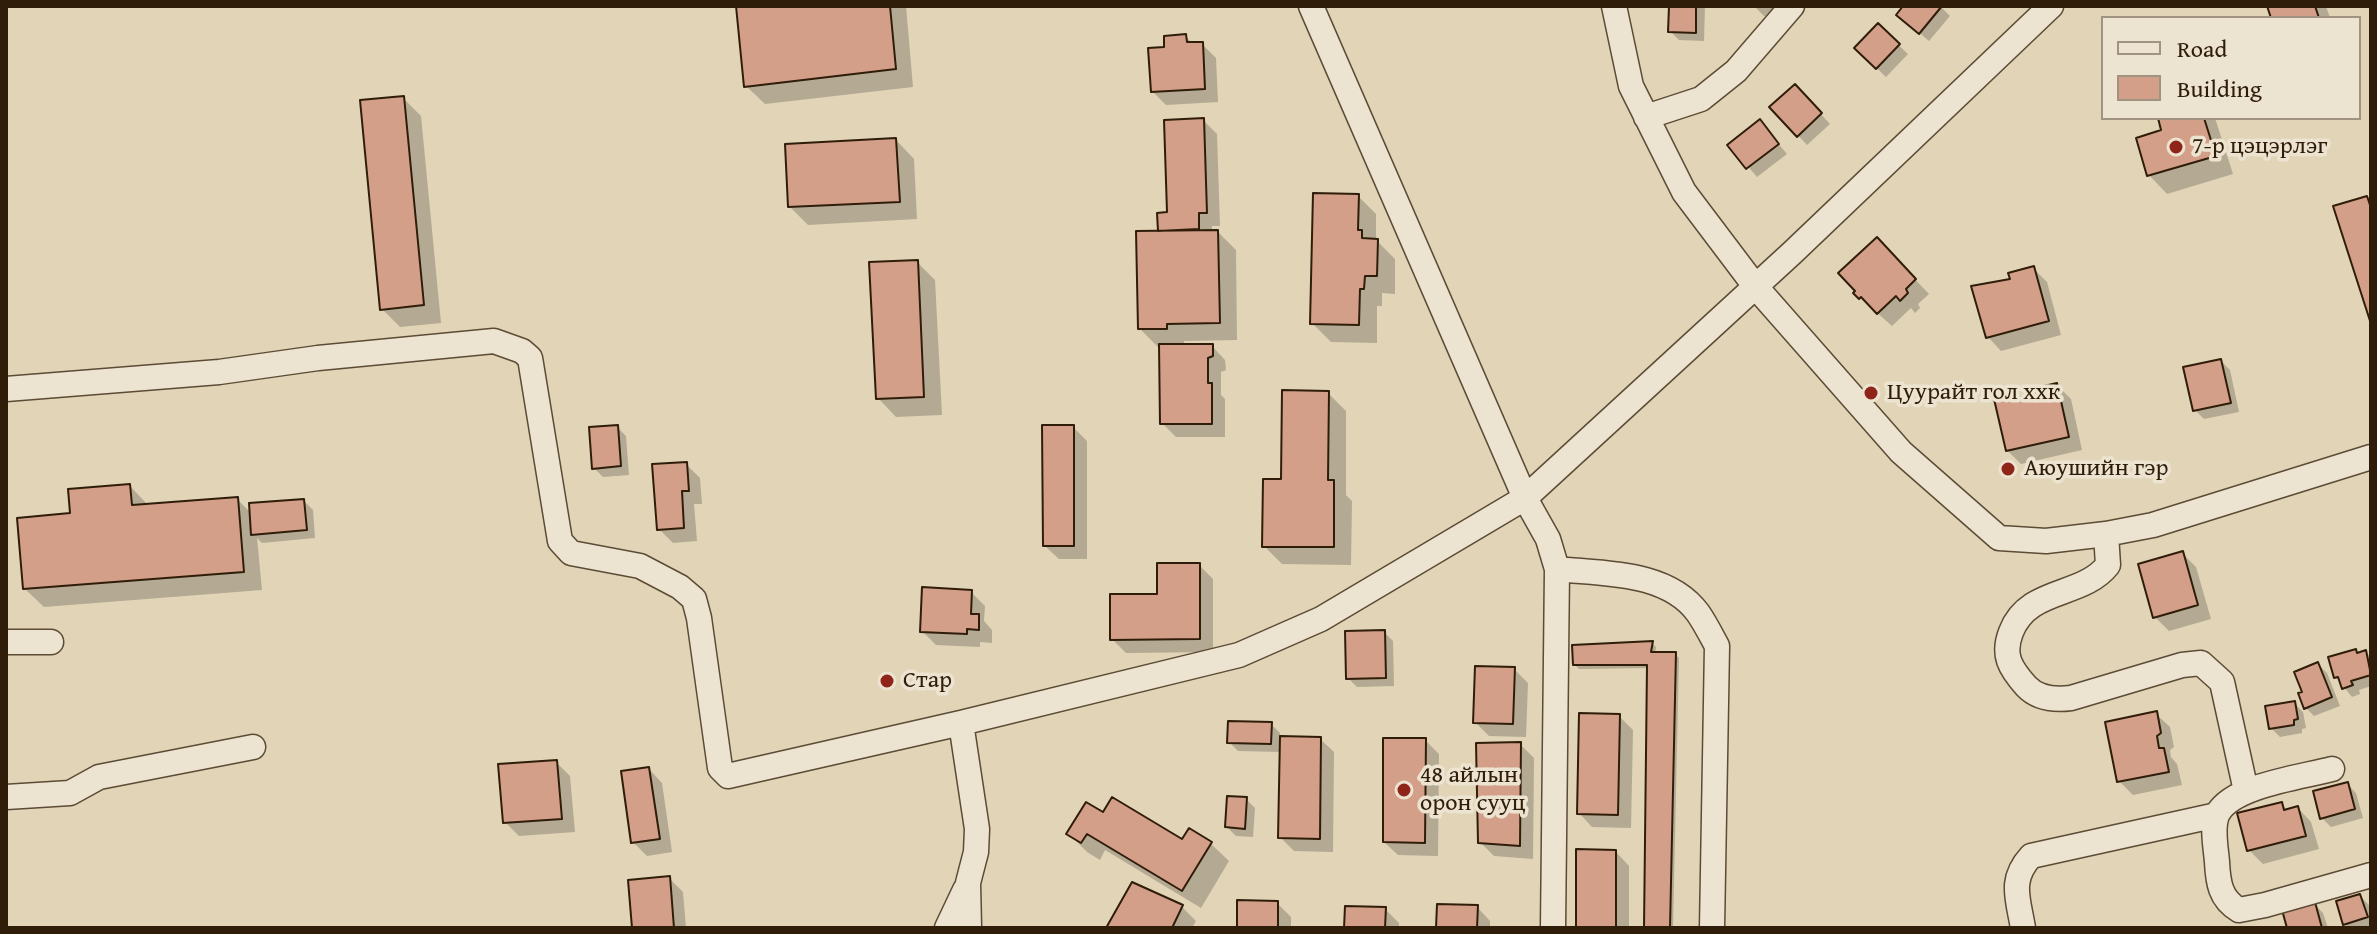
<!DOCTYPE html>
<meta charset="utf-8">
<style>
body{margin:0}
#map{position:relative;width:2377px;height:934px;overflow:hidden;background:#e1d4b7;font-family:"Gentium Book Plus",serif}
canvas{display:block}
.frame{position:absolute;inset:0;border:8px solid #2f1d0a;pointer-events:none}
.legend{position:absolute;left:2101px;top:16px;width:260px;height:104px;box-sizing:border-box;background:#ece3d0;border:2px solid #a09481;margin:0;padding:10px 14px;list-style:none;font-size:24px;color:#2f1d0a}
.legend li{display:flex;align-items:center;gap:16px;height:40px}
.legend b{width:40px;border:2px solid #a09481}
</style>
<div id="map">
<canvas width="2377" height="934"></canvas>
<div class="frame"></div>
<ul class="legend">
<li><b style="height:10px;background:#ece3d0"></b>Road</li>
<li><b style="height:22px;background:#d39f88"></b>Building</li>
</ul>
</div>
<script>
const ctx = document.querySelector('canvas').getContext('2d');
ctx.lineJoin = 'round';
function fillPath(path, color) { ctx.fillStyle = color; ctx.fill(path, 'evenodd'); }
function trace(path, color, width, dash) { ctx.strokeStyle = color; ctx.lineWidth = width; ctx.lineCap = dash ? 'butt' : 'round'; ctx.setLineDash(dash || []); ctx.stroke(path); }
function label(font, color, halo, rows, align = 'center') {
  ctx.font = font + ' "Gentium Book Plus",serif'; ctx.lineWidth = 7; ctx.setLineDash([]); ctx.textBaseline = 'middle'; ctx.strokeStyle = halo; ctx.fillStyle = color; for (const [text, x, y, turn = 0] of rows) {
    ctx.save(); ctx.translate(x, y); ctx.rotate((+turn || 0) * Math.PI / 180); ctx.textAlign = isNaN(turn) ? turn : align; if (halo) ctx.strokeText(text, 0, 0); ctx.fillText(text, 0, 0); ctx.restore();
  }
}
const shadow = new Path2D(`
 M738,6H906L913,87L765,104L746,86Z
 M1671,6H1705L1704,41L1679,40L1670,31Z
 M1781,6L1780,17L1764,16L1755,7Z
 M1906,6H1940L1950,16L1929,41L1908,23Z
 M2270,6H2326L2330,18H2273Z
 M1878,26L1908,54L1886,77L1856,48Z
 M1185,36L1193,44H1202L1216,58L1218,102L1166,105L1152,91L1166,49Z
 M1795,86L1830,124L1807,145L1772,107Z
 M403,98L421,116L441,323L400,327L382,309Z
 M2160,118H2215L2233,174L2167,194L2149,175L2164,131Z
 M1203,120L1217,134L1220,226H1212V232H1218L1236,250L1237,340L1184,341V346H1212L1225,360L1226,370L1221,372V395L1225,399V437H1176L1162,423L1161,347H1158L1140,329L1160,233Z
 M1760,122L1787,154L1757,177L1730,145Z
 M896,140L914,159L917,219L808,225L790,207Z
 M1358,196L1376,214V240L1395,259V294L1382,293V306H1377V343L1331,342L1313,324Z
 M1890,253L1929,294L1918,304L1920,308L1915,313L1911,308L1892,326L1855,293Z
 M917,262L935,280L942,415L896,417L878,398Z
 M2033,268L2047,282L2061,335L2001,351L1988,337L2012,281Z
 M2221,361L2230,370L2239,412L2204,419L2195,410Z
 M2057,385L2071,399L2082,450L2021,464L2007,450L2015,396L2018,400L2034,396Z
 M1328,393L1346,411V495L1352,501L1351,565L1282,564L1264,546L1283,481Z
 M617,427L626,436L629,475L603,477L594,468Z
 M1073,427L1087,441V559H1059L1045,546Z
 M686,464L700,478L702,504H694L697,541L673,543L659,529Z
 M130,486L148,505L237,499L251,513L304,501L313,510L315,538L262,543L257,538L262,590L44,607L25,589L72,515Z
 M2182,553L2196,567L2211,619L2169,631L2155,617Z
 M1199,565L1213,579V652L1126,653L1112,639Z
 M971,592L985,606L984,621L992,630V643L980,642V647L936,645L922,631Z
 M1384,632L1393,641L1394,686L1357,687L1348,678Z
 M1652,643L1656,647L1655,654H1675L1679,658L1673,928H1646L1649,668L1579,669L1575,665Z
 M2366,652L2371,658V686L2359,690L2360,694L2352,697L2336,677L2358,655Z
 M2318,664L2327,673L2340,706L2314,716L2305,707L2304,693Z
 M1514,669L1528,683L1526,737L1489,736L1475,722Z
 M2294,703L2303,712L2306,728L2302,729V733L2280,737L2271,728Z
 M2156,714L2170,727L2174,747L2170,750L2171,757L2177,764L2182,785L2133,795L2119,781Z
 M1619,716L1633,730L1631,828L1592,827L1579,813Z
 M1271,724L1280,733V738L1320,739L1334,752L1333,852L1294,851L1280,837L1281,752L1238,751L1229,742Z
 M1425,740L1439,754L1438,856L1398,855L1384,842Z
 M1520,744L1534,758L1533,859L1494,856L1480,842Z
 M556,762L570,776L575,832L519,836L505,822Z
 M649,769L662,783L672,852L647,856L633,842Z
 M2347,784L2356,793L2363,818L2331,827L2322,818Z
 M1246,799L1255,808L1253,837L1236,836L1227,827Z
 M2282,804L2288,811L2298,808L2311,822L2319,849L2263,864L2249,850Z
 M1103,814L1183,842L1210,843L1229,861L1201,908L1105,850L1100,860L1087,852L1069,834Z
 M1616,852L1629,866V928H1578Z
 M669,878L683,892L686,928H634Z
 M2360,896L2369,905L2371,927L2349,928L2345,924Z
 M1277,903L1291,917V928H1239Z
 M2314,904L2323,913L2328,928H2289Z
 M1182,907L1196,921L1192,928H1109Z
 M1477,907L1490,921V928H1438Z
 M1385,909L1399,923V928H1346Z`);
const building = new Path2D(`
 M736,6H890L896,69L744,87Z
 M1669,6H1696V33L1668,32Z
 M1903,6H1942L1919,34L1896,15Z
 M2267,6H2315L2319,18H2271Z
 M1878,23L1900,44L1876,69L1854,48Z
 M1186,34L1187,42H1203L1205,89L1151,92L1148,48L1164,47V36Z
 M1795,84L1822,113L1797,137L1769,107Z
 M404,96L424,305L380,310L360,100Z
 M1204,118L1207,213H1199V229L1158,231L1157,213L1167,212L1164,120Z
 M2158,118H2204L2216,156L2147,176L2136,138L2161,130Z
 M1760,119L1779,144L1746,169L1727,145Z
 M896,138L900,202L788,207L785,144Z
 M1313,193L1359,194L1358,230H1362V238L1378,239L1377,276H1365L1364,289H1360L1359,325L1310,324Z
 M2367,196L2371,208V324L2333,206Z
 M1218,230L1220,323L1167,324V329H1138L1136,231Z
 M1877,237L1916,279L1906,289L1908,293L1900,301L1896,296L1877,314L1861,297L1859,299L1853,293L1855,291L1838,273Z
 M918,260L924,397L876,399L869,262Z
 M2034,266L2049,321L1986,338L1971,286L2010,279L2008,273Z
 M1159,344H1213V356L1208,358V383H1212V424H1160Z
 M2221,359L2231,403L2193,411L2183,367Z
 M2057,383L2069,437L2006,451L1994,399L2015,394L2016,398L2032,395L2031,389Z
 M1282,390L1329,391L1328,480H1334V547H1262L1263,479H1281Z
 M618,425L621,466L592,469L589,427Z
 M1042,425H1074V546H1043Z
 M687,462L689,491H682L684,528L657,530L652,464Z
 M130,484L132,505L238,497L244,572L23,589L17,518L70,513L68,489Z
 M304,499L307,530L251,535L249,503Z
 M2183,551L2198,605L2153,618L2138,564Z
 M1157,563H1200V639L1110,640V594H1157Z
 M922,587L972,590L971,614H979V630L967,629V634L920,632Z
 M1385,630L1386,678L1346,679L1345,631Z
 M1653,641L1651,652H1676L1670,928H1644L1647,665H1573L1572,645Z
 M2356,649L2357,653L2366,650L2371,675L2351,681L2353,685L2342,689L2338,677L2334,678L2328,657Z
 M2318,662L2332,697L2304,709L2298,693L2302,692L2294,672Z
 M1475,666L1515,667L1513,724L1473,723Z
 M2295,701L2298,719L2294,720V725L2269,729L2265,706Z
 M2157,711L2161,733L2157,736L2159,748H2164L2169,772L2117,782L2105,722Z
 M1579,713L1620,714L1618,815L1577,814Z
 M1228,721L1272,722L1271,744L1227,743Z
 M1280,736L1321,737L1320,839L1278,838Z
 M1383,738H1426L1425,843L1383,842Z
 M1521,742L1520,846L1478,843L1476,743Z
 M557,760L562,819L503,823L498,764Z
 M649,767L660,839L631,843L621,771Z
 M2348,782L2355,809L2320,819L2313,791Z
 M1227,796L1247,797L1245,829L1225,827Z
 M1112,797L1182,839L1189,828L1212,842L1182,891L1087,834L1081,843L1066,834L1086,802L1103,812Z
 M2282,802L2284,810L2298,806L2306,836L2247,851L2237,813Z
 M1576,849L1616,850V928H1576Z
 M670,876L674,928H632L628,880Z
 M1132,882L1183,905L1172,928H1106Z
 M2360,894L2368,917L2343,925L2336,901Z
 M1237,900L1278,901V928H1237Z
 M2315,902L2322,928H2287L2282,910Z
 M1437,904L1478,905L1477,928H1436Z
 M1345,906L1386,907L1385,928H1344Z`);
const minor = new Path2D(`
 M1311,6L1525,498L1548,539L1557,569L1553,928
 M1614,6L1631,86L1684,192L1755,286L1901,452L1999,538L2046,541L2106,534L2153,525L2371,457
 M1646,117L1701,99L1736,71L1792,6
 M6,389L219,372L318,358L494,341L522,351L530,358L560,541L571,553L640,566L680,587L694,599L699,618L720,768L728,776L961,723L1239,655L1321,619L1525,498L1792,253L2051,6
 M2106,534L2108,565C2082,598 2028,587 2011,632C2002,655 2010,668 2026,686C2038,699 2055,700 2071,698L2182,665L2201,663L2222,682L2246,791
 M1557,569C1604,574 1667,571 1698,613C1705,623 1711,635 1717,646L1712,928
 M6,642H51
 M961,723L977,829L976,852L968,883L969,928
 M2332,769C2303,777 2234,785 2218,813C2211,826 2216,848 2217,862C2218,882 2220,899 2239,910L2265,905L2371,875
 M6,797L70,793L99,777L253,747
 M947,928L965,890
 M2023,928C2018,898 2009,880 2031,856L2217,815`);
const markers = [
 [2176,147,8,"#8f2418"],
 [1871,393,8,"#8f2418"],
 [2008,469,8,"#8f2418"],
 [887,681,8,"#8f2418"],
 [1404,790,8,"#8f2418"]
];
const poiNames = [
 ["7-р цэцэрлэг",2192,147],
 ["Цуурайт гол ххк",1887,393],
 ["Аюушийн гэр",2024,469],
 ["Стар",903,681],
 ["48 айлын",1420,776],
 ["орон сууц",1420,804]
];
fillPath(shadow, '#0003');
fillPath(building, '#d39f88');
trace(building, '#2f1d0a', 2);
trace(minor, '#5c4b35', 27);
trace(minor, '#ece3d0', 24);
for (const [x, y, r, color] of markers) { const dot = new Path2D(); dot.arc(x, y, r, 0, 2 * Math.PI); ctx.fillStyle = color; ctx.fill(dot); trace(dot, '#ece3d0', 3); }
label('24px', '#2f1d0a', '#ece3d0', poiNames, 'left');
</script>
